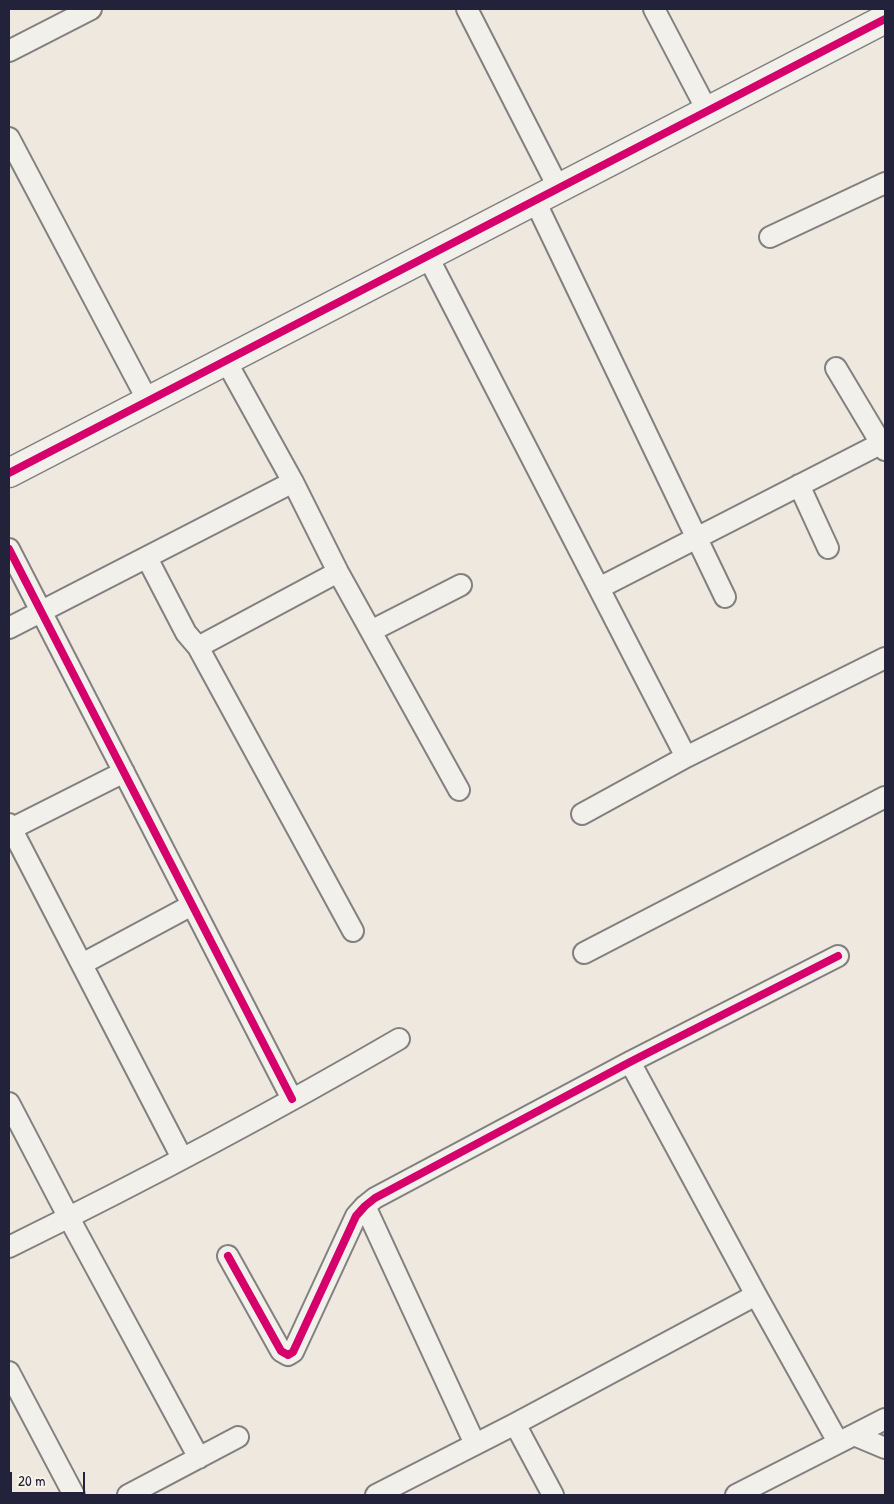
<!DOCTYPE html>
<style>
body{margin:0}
#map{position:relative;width:894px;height:1504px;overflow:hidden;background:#eee8de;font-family:"Patrick Hand",sans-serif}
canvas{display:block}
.frame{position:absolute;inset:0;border:10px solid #22223b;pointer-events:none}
.scale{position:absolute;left:10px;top:1472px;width:75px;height:22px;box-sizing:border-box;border:2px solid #22223b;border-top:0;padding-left:6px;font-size:15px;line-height:18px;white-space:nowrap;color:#22223b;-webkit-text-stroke:4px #f7f3e8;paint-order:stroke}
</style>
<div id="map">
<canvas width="894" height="1504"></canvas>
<div class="frame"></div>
<div class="scale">20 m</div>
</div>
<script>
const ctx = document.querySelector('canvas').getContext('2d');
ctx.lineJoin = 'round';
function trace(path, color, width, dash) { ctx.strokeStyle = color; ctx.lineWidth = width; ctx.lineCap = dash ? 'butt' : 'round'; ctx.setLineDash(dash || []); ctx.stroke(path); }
const street = new Path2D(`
 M467,9L559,189
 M654,9L708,112
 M9,51L91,9
 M9,138L148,401
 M535,201L725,597
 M770,237L885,183
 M428,257L686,757
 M226,361L293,482L338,572L459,790
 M836,368L885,450
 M799,485L828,548
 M9,549L292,1099
 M147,558L186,633L198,647L353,931
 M599,588L882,443
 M9,628L293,482
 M371,631L461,585
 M198,647L338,572
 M582,814L686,757L885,658
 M9,824L182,1158
 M11,829L124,772
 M584,953L885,797
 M82,964L192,905
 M630,1062L756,1295L838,1442
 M9,1103L69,1218L199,1458
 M365,1206L475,1444
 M9,1247C141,1182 272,1113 399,1039
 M228,1256L281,1351L288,1355L293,1352L356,1216L365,1206L375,1198L630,1062L838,956
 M9,1372L74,1495
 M515,1424L553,1495
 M854,1435L885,1448
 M128,1495L238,1437
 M376,1495L515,1424L756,1295
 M736,1495L885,1419`);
const secondary = new Path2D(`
 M9,473L885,19`);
const cycleway = new Path2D(`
 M9,473L885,19
 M9,549L292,1099
 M228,1256L281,1351L288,1355L293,1352L356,1216L365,1206L375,1198L630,1062L838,956`);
trace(street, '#828080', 24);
trace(secondary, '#828080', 31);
trace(street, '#f1f0eb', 20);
trace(secondary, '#f1f0eb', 28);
trace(cycleway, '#d6006c', 8);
</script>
